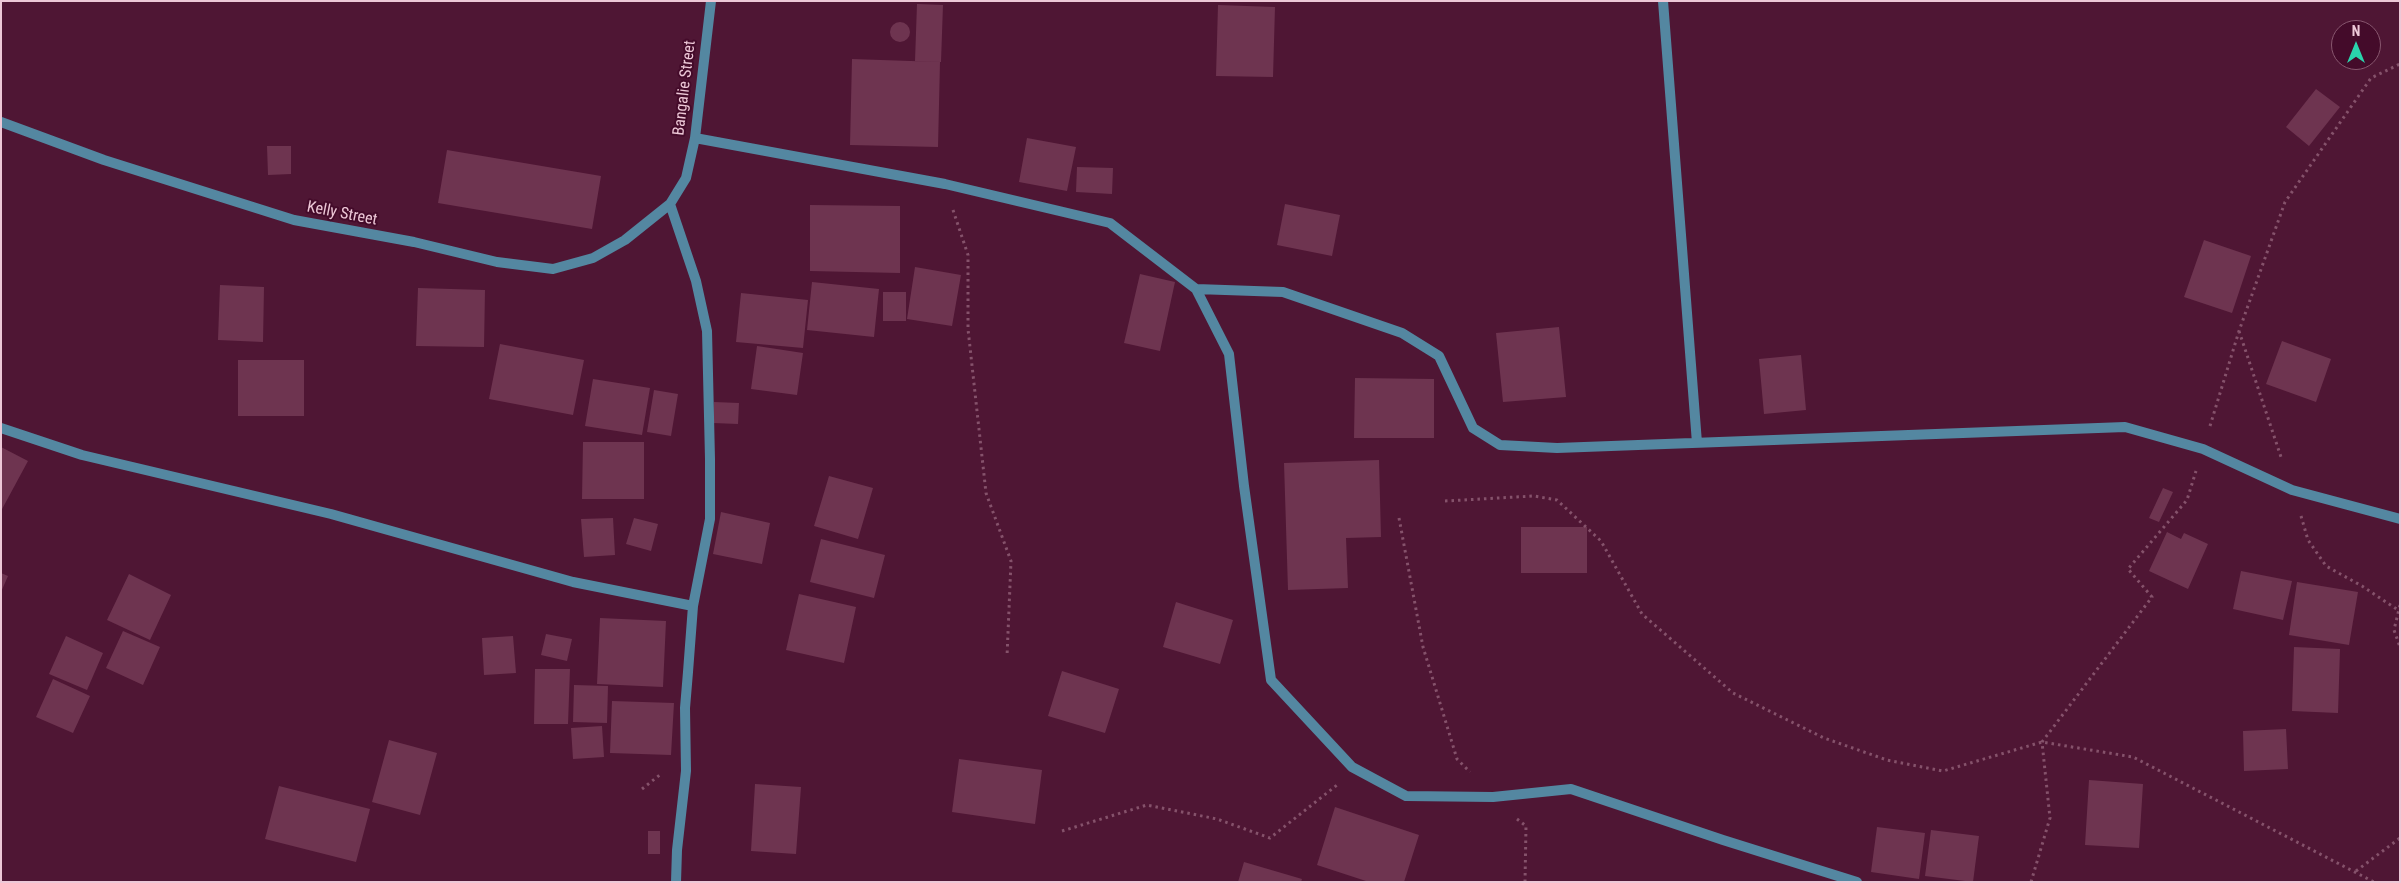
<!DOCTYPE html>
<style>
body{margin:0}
#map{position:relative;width:2401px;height:883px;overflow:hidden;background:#4f1634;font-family:"Roboto Condensed",sans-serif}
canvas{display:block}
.frame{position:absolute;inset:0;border:2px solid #edc8d7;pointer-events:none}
.north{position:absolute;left:2331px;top:20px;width:50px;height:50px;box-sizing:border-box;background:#440b2a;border:1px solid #88576f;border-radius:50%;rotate:0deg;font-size:14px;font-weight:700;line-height:20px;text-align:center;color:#edc8d7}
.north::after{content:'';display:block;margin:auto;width:18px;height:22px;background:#2ad5ac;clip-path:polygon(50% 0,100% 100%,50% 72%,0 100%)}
</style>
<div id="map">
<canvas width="2401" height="883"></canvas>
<div class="frame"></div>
<div class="north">N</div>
</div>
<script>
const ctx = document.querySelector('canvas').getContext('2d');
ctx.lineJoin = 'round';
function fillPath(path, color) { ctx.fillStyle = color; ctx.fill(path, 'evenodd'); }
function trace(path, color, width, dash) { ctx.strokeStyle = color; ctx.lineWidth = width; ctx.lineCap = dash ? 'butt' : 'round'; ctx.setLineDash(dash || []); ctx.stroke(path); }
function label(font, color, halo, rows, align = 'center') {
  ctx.font = font + ' "Roboto Condensed",sans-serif'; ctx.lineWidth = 4; ctx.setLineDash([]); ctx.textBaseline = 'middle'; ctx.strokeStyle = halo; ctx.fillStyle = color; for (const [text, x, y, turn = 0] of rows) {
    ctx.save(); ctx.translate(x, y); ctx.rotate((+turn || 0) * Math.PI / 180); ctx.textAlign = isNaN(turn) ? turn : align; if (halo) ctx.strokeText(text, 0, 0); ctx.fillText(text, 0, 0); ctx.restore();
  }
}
const building = new Path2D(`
 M917,4L943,5L941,62L915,61Z
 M1218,5L1275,7L1273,77L1216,76Z
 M890 32a10 10 0 1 1 20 0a10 10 0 1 1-20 0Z
 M852,59L940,62L938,147L850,145Z
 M2316,89L2340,107L2309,146L2286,127Z
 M1027,138L1076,147L1067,191L1019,182Z
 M267,146H291V174L268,175Z
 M447,150L601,176L592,229L438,203Z
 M1077,167L1113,168L1112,194L1076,192Z
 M1285,204L1340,215L1332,256L1277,245Z
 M810,205L900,206V273L810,271Z
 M2204,240L2251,256L2232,313L2184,297Z
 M915,267L961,275L952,326L907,319Z
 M1140,274L1175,282L1160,351L1124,343Z
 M812,282L879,289L874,337L807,330Z
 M220,285L264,287L263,342L218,340Z
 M418,288L485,290L484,347L416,346Z
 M883,292H906V321H883Z
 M741,293L808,300L803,348L736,342Z
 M1559,327L1566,397L1503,402L1496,333Z
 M2282,341L2331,359L2316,402L2266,384Z
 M500,344L584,360L573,415L489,399Z
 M757,346L803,353L797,395L751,389Z
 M1801,355L1806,410L1764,414L1759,359Z
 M238,360H304V416H238Z
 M1355,378L1434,379V438H1354Z
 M593,379L650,388L642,435L585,426Z
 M654,390L678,394L671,436L647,432Z
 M714,402L739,403L738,424L713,423Z
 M583,442H644V499H582Z
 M1,447L28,461L1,511Z
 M1379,460L1381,537L1346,538L1348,588L1288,590L1284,463Z
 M829,476L873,488L858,539L814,526Z
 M2163,488L2173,492L2159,522L2149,518Z
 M721,512L770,523L762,564L713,554Z
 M613,518L615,555L584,557L581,519Z
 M634,518L658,524L651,551L626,544Z
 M1521,527H1587V573H1521Z
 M2167,532L2181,539L2184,533L2208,544L2188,589L2149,571Z
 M821,539L885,555L874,598L810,582Z
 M2241,571L2292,581L2283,620L2233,609Z
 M1,573L8,576L1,592Z
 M129,574L171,595L150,640L107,620Z
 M2297,582L2358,592L2349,645L2289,635Z
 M799,594L856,607L844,663L786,650Z
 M1176,602L1233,620L1220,664L1163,647Z
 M600,618L666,621L663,687L597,684Z
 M123,631L160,647L143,685L106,668Z
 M546,634L572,639L567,661L541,655Z
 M66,636L103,653L87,690L49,674Z
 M513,636L516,673L484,675L482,638Z
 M2294,647L2340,649L2338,713L2292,711Z
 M535,669H570L568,724H534Z
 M1062,671L1119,689L1105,733L1048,716Z
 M53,679L90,696L73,733L36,717Z
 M574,685L608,686L607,723L573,722Z
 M612,701L674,703L671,755L610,753Z
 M602,726L604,757L573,759L571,728Z
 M2286,729L2288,769L2244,771L2243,731Z
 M389,740L437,753L420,815L372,802Z
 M959,759L1042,770L1035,824L952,812Z
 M2089,780L2143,784L2139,848L2085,845Z
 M755,784L801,787L796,854L751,851Z
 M279,786L370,809L356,862L265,839Z
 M1335,807L1419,835L1404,882H1369L1317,865Z
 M1877,827L1925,833L1919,879L1871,872Z
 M1931,830L1979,836L1973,882L1925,876Z
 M648,831H660V854H648Z
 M1244,862L1302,879L1301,882H1238Z`);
const path = new Path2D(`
 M953,210L968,255V329L986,493L1011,561L1007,657
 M2239,331L2282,460
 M2210,426L2239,331L2285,202L2371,78L2400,64
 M1445,501L1534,496L1557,500L1601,541L1642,614L1733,693L1824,738L1887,760L1943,771L2042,742L2133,757L2374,882
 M2301,516L2308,540L2326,566L2362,586L2398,610
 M1399,518L1423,647L1457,759L1470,772
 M2400,605L2394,630L2400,647
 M642,789L661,774
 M1517,819L1526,826L1525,882
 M1062,831L1147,805L1217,819L1270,838L1337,785
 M2356,871L2400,838
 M2031,882L2050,818L2042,742L2152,597L2128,569L2187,500L2196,471`);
const minor = new Path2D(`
 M1663,1L1697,443
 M1,122L104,160L294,220L414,242L497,262L553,269L593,258L625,240L670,204
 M695,138L945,184L1110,223L1196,289L1229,354L1244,486L1271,680L1352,767L1406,796L1493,797L1571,789L1723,840L1857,882
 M1196,289L1283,292L1402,333L1439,356L1473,428L1500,445L1557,448L2125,427L2203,449L2292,490L2400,519
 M1,428L82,455L331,514L573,582L693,606
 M676,882L677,850L686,771L685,708L688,672L693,606L710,519V459L707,331L696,281L670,204L686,178L695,138L711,1`);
const streetNames = [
 ["Bangalie Street",685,88,-83],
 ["Kelly Street",342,214,11]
];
fillPath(building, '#6e3450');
trace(path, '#85526b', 3, [2.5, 4]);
trace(minor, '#5487a1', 10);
label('16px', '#edc8d7', '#440b2a', streetNames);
</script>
